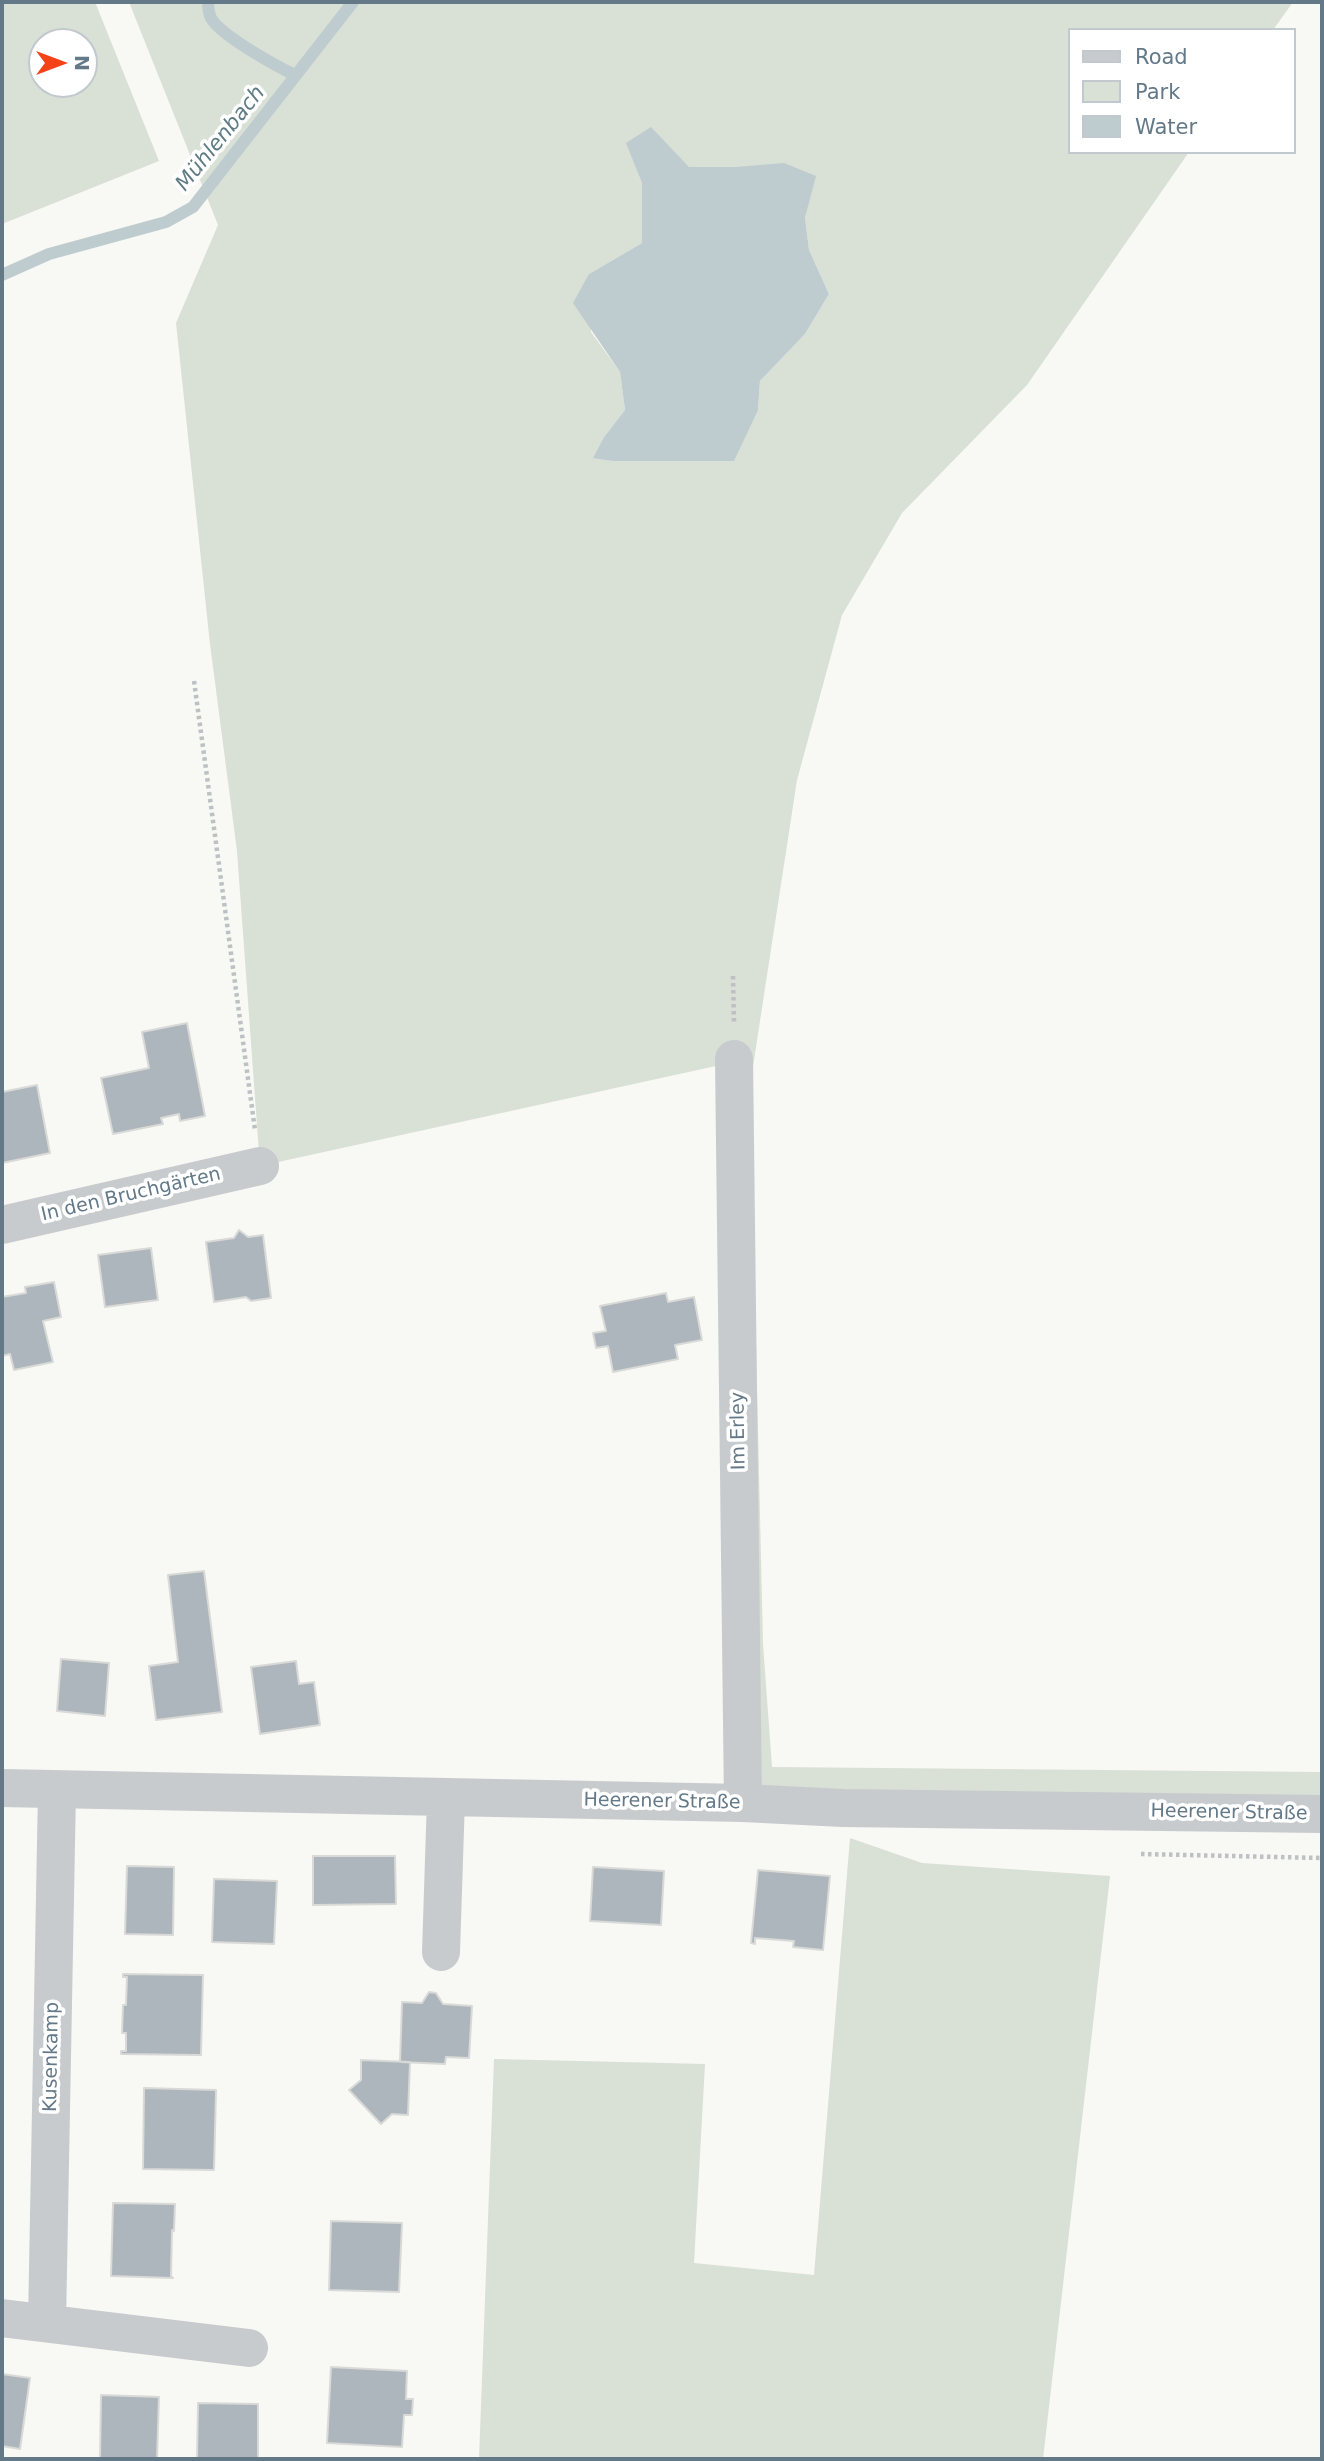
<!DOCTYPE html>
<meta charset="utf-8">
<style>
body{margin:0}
#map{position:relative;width:1324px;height:2461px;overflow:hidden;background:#f8f8f4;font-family:"DejaVu Sans",sans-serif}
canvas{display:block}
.frame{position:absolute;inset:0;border:4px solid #637988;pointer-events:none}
.legend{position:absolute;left:1068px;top:28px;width:228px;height:126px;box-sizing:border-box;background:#fff;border:2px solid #c1c9cf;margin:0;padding:9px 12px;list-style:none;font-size:21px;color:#637988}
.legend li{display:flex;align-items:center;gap:14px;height:35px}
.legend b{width:35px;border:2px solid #c1c9cf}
.north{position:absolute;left:28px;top:28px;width:70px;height:70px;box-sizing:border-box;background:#fff;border:2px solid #c1c9cf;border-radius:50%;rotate:90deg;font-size:19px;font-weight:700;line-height:28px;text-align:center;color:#637988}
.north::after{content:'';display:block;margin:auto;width:24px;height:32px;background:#f54217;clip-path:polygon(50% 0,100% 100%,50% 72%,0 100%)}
</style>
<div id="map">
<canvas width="1324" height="2461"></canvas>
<div class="frame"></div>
<ul class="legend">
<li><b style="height:9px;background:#c7cbce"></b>Road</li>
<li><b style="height:19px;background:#d9e0d5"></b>Park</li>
<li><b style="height:19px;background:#becbcf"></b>Water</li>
</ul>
<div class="north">N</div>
</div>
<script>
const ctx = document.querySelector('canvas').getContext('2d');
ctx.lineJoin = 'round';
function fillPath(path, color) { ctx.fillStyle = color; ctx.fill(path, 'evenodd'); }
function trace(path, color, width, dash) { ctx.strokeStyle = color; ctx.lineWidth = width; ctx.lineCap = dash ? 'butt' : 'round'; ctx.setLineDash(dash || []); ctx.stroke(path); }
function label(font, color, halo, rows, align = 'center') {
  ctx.font = font + ' "DejaVu Sans",sans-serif'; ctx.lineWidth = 7; ctx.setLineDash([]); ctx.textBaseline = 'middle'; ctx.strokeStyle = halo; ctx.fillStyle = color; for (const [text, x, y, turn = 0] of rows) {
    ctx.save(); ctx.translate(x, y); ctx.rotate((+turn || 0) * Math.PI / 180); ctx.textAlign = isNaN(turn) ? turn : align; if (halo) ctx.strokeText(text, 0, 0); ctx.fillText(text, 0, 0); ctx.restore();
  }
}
const green = new Path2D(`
 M2,2H95L159,161L2,224ZM84,42V84H42V42Z
 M129,2H1293L1273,30H1070V152H1189L1027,385L902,513L842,615L797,780L750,1086L763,1644L772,1767L1322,1772V1812L743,1803L734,1062L260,1166L237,851L210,644L176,323L218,225ZM627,143L675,154L689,167H736L815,176L805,218L809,250L829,294L805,334L760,381L758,410L613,461L594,457L604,437L625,410L620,372L591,332L589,274L642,243V183Z
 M850,1838L922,1863L1110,1876L1043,2459H479L494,2059L705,2064L694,2263L814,2275Z`);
const water = new Path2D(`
 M651,127L689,167H736L784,163L816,176L805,218L809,250L829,294L805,334L760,381L758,410L734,461H613L593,458L604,437L625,410L620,372L573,303L589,274L642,243V183L626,143Z`);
const stream = new Path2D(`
 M208,2C208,6 209,14 211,18C220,35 276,66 295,75
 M2,275L49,254L166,222L193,207L353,2`);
const building = new Path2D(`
 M187,1023L205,1116L180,1121L179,1114L161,1118L163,1124L113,1134L101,1078L149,1068L142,1032Z
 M37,1085L50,1153L2,1163V1092Z
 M239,1230L248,1237L263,1235L271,1298L251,1301L246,1297L214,1302L206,1242L234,1238Z
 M151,1248L158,1300L105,1307L98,1255Z
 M54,1282L61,1317L43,1321L53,1362L14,1370L10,1354L2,1356V1297L26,1293L25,1287Z
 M666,1293L668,1302L694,1297L702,1340L675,1345L678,1359L613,1372L608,1346L596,1348L593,1333L606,1331L600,1306Z
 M204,1571L222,1712L156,1720L149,1666L178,1662L168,1575Z
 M61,1659L109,1663L105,1716L57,1711Z
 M296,1661L299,1684L314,1682L320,1725L260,1734L251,1667Z
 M313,1856H395L396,1904L313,1905Z
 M127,1866L174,1867L173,1935L125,1934Z
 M593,1867L664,1871L661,1925L590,1921Z
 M758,1870L830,1876L823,1950L793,1947L794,1941L755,1938V1944L751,1943Z
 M214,1879L277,1881L274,1944L212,1942Z
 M123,1974L203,1975L201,2055L121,2054V2051H126V2033H122L123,2005H126L127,1977H123Z
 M429,1992L436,1993L443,2004L472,2006L469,2058L446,2057L445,2064L400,2062L402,2002L422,2003Z
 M361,2060L410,2062L408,2115L392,2114L381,2124L349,2090L361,2080Z
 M144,2088L216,2090L214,2170L143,2169Z
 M113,2203L175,2204L174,2231L172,2230L171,2276L173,2278L111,2276Z
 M331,2221L402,2223L399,2292L329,2290Z
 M331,2367L407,2371L406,2399H413L412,2415H404L402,2447L327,2443Z
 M2,2374L30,2378L20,2449L2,2446Z
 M101,2395L159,2397L157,2459H100Z
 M198,2403L258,2404V2459H197Z`);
const path = new Path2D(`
 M194,681L255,1130
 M733,976L734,1024
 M1141,1854L1322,1858`);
const minor = new Path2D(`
 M734,1059L743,1803
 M2,1225L260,1166
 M2,1788L743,1803L843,1808L1322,1814
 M441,1952L446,1798
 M2,2318L249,2348
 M47,2323L57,1790`);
const streetNames = [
 ["In den Bruchgärten",131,1195,-13],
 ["Im Erley",739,1431,-91],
 ["Heerener Straße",662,1802,1],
 ["Heerener Straße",1229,1813,1],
 ["Kusenkamp",52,2057,-89]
];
const waterNames = [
 ["Mühlenbach",221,139,-51]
];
fillPath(green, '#d9e0d5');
fillPath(water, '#becbcf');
trace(stream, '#becbcf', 12);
fillPath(building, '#acb6bc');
trace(building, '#d9d9d7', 2);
trace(path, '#bec1c3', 4.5, [3.5, 3.5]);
trace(minor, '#c7cbce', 38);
label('19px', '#637988', '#fff', streetNames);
label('italic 21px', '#5f7b84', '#fff', waterNames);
</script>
